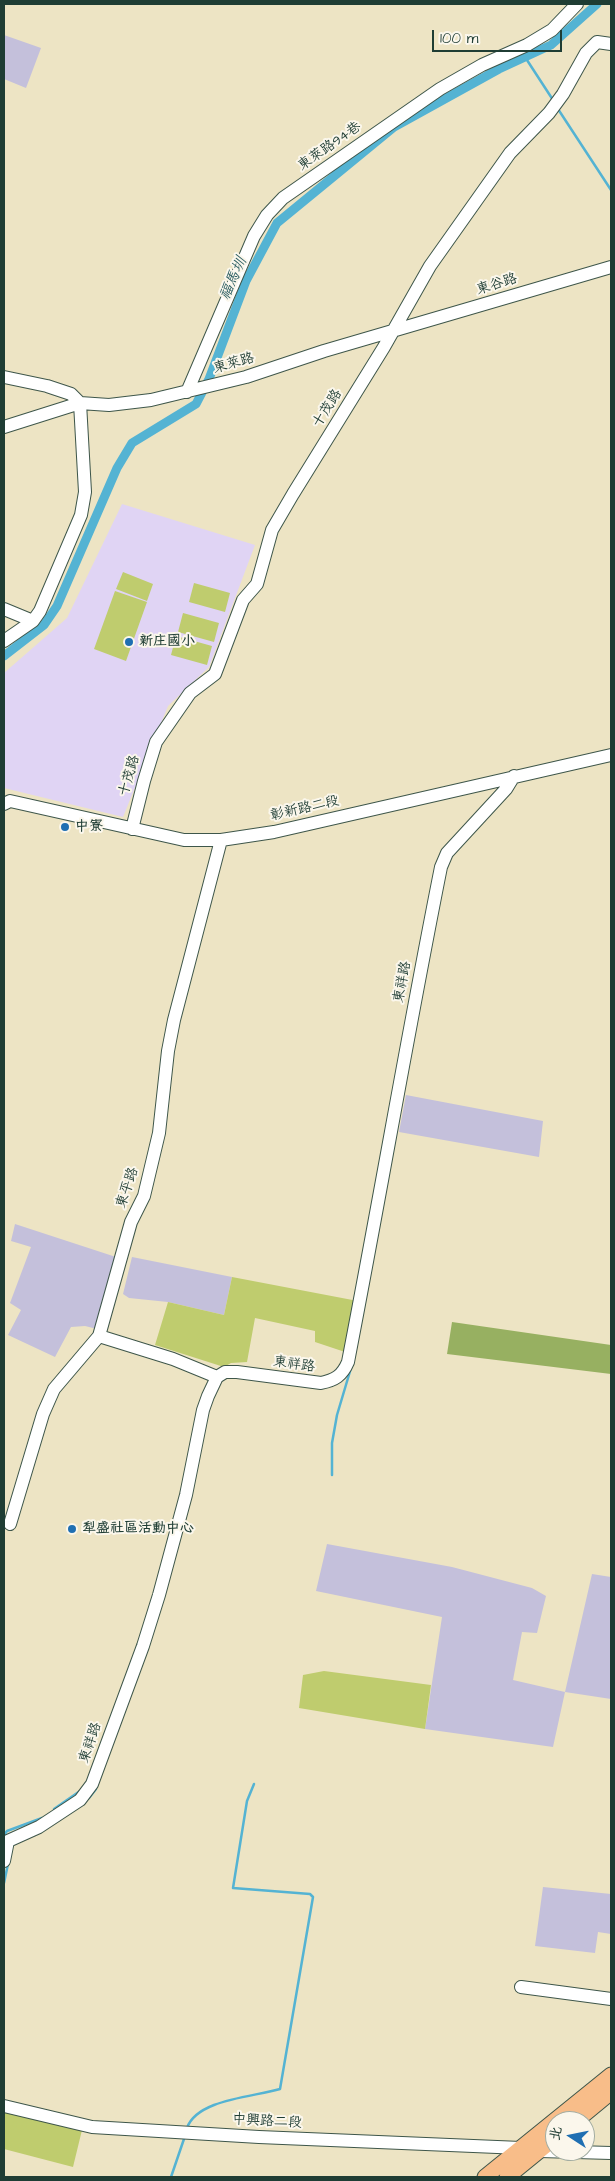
<!DOCTYPE html>
<meta charset="utf-8">
<style>
body{margin:0}
#map{position:relative;width:615px;height:2181px;overflow:hidden;background:#ede4c4;font-family:"Architects Daughter","LXGW WenKai TC",sans-serif}
canvas{display:block}
.frame{position:absolute;inset:0;border:5px solid #1f3d34;pointer-events:none}
.north{position:absolute;left:545px;top:2111px;width:50px;height:50px;box-sizing:border-box;background:#fbf7ec;border:1px solid #a3ada2;border-radius:50%;rotate:281deg;font-size:14px;font-weight:700;line-height:20px;text-align:center;color:#1f3d34}
.north::after{content:'';display:block;margin:auto;width:18px;height:22px;background:#1f6fb2;clip-path:polygon(50% 0,100% 100%,50% 72%,0 100%)}
.scale{position:absolute;left:432px;top:30px;width:130px;height:22px;box-sizing:border-box;border:2px solid #1f3d34;border-top:0;padding-left:6px;font-size:15px;line-height:18px;white-space:nowrap;color:#1f3d34;-webkit-text-stroke:4px #fbf7ec;paint-order:stroke}
</style>
<div id="map">
<canvas width="615" height="2181"></canvas>
<div class="frame"></div>
<div class="north">北</div>
<div class="scale">100 m</div>
</div>
<script>
const ctx = document.querySelector('canvas').getContext('2d');
ctx.lineJoin = 'round';
function fillPath(path, color) { ctx.fillStyle = color; ctx.fill(path, 'evenodd'); }
function trace(path, color, width, dash) { ctx.strokeStyle = color; ctx.lineWidth = width; ctx.lineCap = dash ? 'butt' : 'round'; ctx.setLineDash(dash || []); ctx.stroke(path); }
function label(font, color, halo, rows, align = 'center') {
  ctx.font = font + ' "Architects Daughter","LXGW WenKai TC",sans-serif'; ctx.lineWidth = 4; ctx.setLineDash([]); ctx.textBaseline = 'middle'; ctx.strokeStyle = halo; ctx.fillStyle = color; for (const [text, x, y, turn = 0] of rows) {
    ctx.save(); ctx.translate(x, y); ctx.rotate((+turn || 0) * Math.PI / 180); ctx.textAlign = isNaN(turn) ? turn : align; if (halo) ctx.strokeText(text, 0, 0); ctx.fillText(text, 0, 0); ctx.restore();
  }
}
const built = new Path2D(`
 M122,504L255,545L209,667L168,706L123,817L4,788V673L67,618Z`);
const industrial = new Path2D(`
 M4,35L41,48L26,88L4,79Z
 M406,1095L543,1121L539,1157L399,1132Z
 M15,1224L119,1258L101,1330L85,1326L71,1327L55,1357L8,1335L21,1310L10,1303L31,1247L11,1241Z
 M132,1257L232,1277L224,1315L168,1302L129,1298L123,1294Z
 M327,1544L452,1567L532,1588L546,1596L537,1633L522,1632L513,1680L565,1692L592,1574L611,1577V1699L565,1692L553,1747L425,1729L442,1617L316,1591Z
 M543,1887L611,1894V1934L598,1932L595,1953L535,1946Z`);
const green = new Path2D(`
 M123,572L153,584L147,601L116,589Z
 M194,583L230,593L225,612L189,602Z
 M115,591L147,602L126,661L94,649Z
 M183,613L219,623L214,642L178,632Z
 M176,636L212,646L207,665L171,655Z
 M232,1277L363,1302L351,1354L315,1342V1331L255,1318L247,1362L231,1363L224,1367L155,1345L168,1302L224,1315Z
 M324,1671L431,1685L425,1729L299,1708L303,1675Z
 M4,2110L82,2130L73,2167L4,2149Z`);
const forest = new Path2D(`
 M452,1322L611,1345V1374L447,1354Z`);
const stream = new Path2D(`
 M525,57L553,100
 M558,109L611,190
 M332,1475V1443L337,1415L351,1368
 M89,1798L96,1789
 M54,1809L80,1791
 M4,1835L7,1831L42,1818
 M4,1883L8,1864
 M187,2128C197,2099 254,2097 280,2089L313,1897L310,1894L233,1888L247,1801L254,1784
 M171,2177L185,2136`);
const canal = new Path2D(`
 M4,656L44,625L57,606L117,468L132,443L196,404L209,379L246,281L277,223L394,127L499,69L551,45L597,4`);
const minor = new Path2D(`
 M4,377L47,386L71,394L80,403L109,405L151,400L246,377L324,351L611,267
 M187,392L254,236L267,215L283,198L440,89L482,65L527,45L552,30L577,4
 M4,427L80,403
 M4,609L33,621
 M4,641L33,621L40,611L81,515L85,492L80,403
 M4,804L10,801L184,840H221L274,832L611,755
 M132,829L144,781L156,742L190,693L215,674L243,600L257,584L272,530L293,494L384,347L430,266L510,153L549,113L563,94L586,53L597,42L611,44
 M99,1336L173,1359L217,1377
 M10,1524L43,1414L54,1389L99,1336L131,1222L144,1196L159,1133L168,1051L174,1020L221,840
 M4,1861L8,1841L39,1827L80,1800L92,1784L143,1646L159,1595L186,1495L203,1410L208,1396L217,1377L225,1372H237L321,1383C335,1380 342,1376 348,1362C380,1197 408,1032 441,867L447,853L506,789L514,776
 M521,1987L611,1999
 M4,2106L92,2127L259,2137L521,2148L540,2151L611,2153`);
const major = new Path2D(`
 M576,2121L611,2092
 M485,2177L611,2075
 M507,2177L555,2138`);
const markers = [
 [129,642,5,"#1f6fb2"],
 [65,827,5,"#1f6fb2"],
 [72,1529,5,"#1f6fb2"]
];
const streetNames = [
 ["東萊路94巷",330,147,-35],
 ["東谷路",497,285,-17],
 ["東萊路",234,364,-16],
 ["十茂路",328,409,-58],
 ["十茂路",130,776,-74],
 ["彰新路二段",305,809,-13],
 ["東祥路",403,982,-79],
 ["東平路",128,1188,-71],
 ["東祥路",294,1365,8],
 ["東祥路",91,1743,-71],
 ["中興路二段",267,2122,3]
];
const poiNames = [
 ["新庄國小",139,642],
 ["中寮",75,827],
 ["犁盛社區活動中心",82,1529]
];
const waterNames = [
 ["福馬圳",234,279,-66]
];
fillPath(built, '#e0d4f4');
fillPath(industrial, '#c4c0db');
fillPath(green, '#bfcc6e');
fillPath(forest, '#97b061');
trace(stream, '#54b3d3', 2.5);
trace(canal, '#54b3d3', 9);
trace(minor, '#3e564a', 14);
trace(major, '#3e564a', 17);
trace(minor, '#fff', 12);
trace(major, '#f8bd89', 15);
for (const [x, y, r, color] of markers) { const dot = new Path2D(); dot.arc(x, y, r, 0, 2 * Math.PI); ctx.fillStyle = color; ctx.fill(dot); trace(dot, '#fbf7ec', 2); }
label('14px', '#1f3d34', '#fbf7ec', streetNames);
label('bold 14px', '#1f3d34', '#fbf7ec', poiNames, 'left');
label('italic 15px', '#2f6064', '#fbf7ec', waterNames);
</script>
